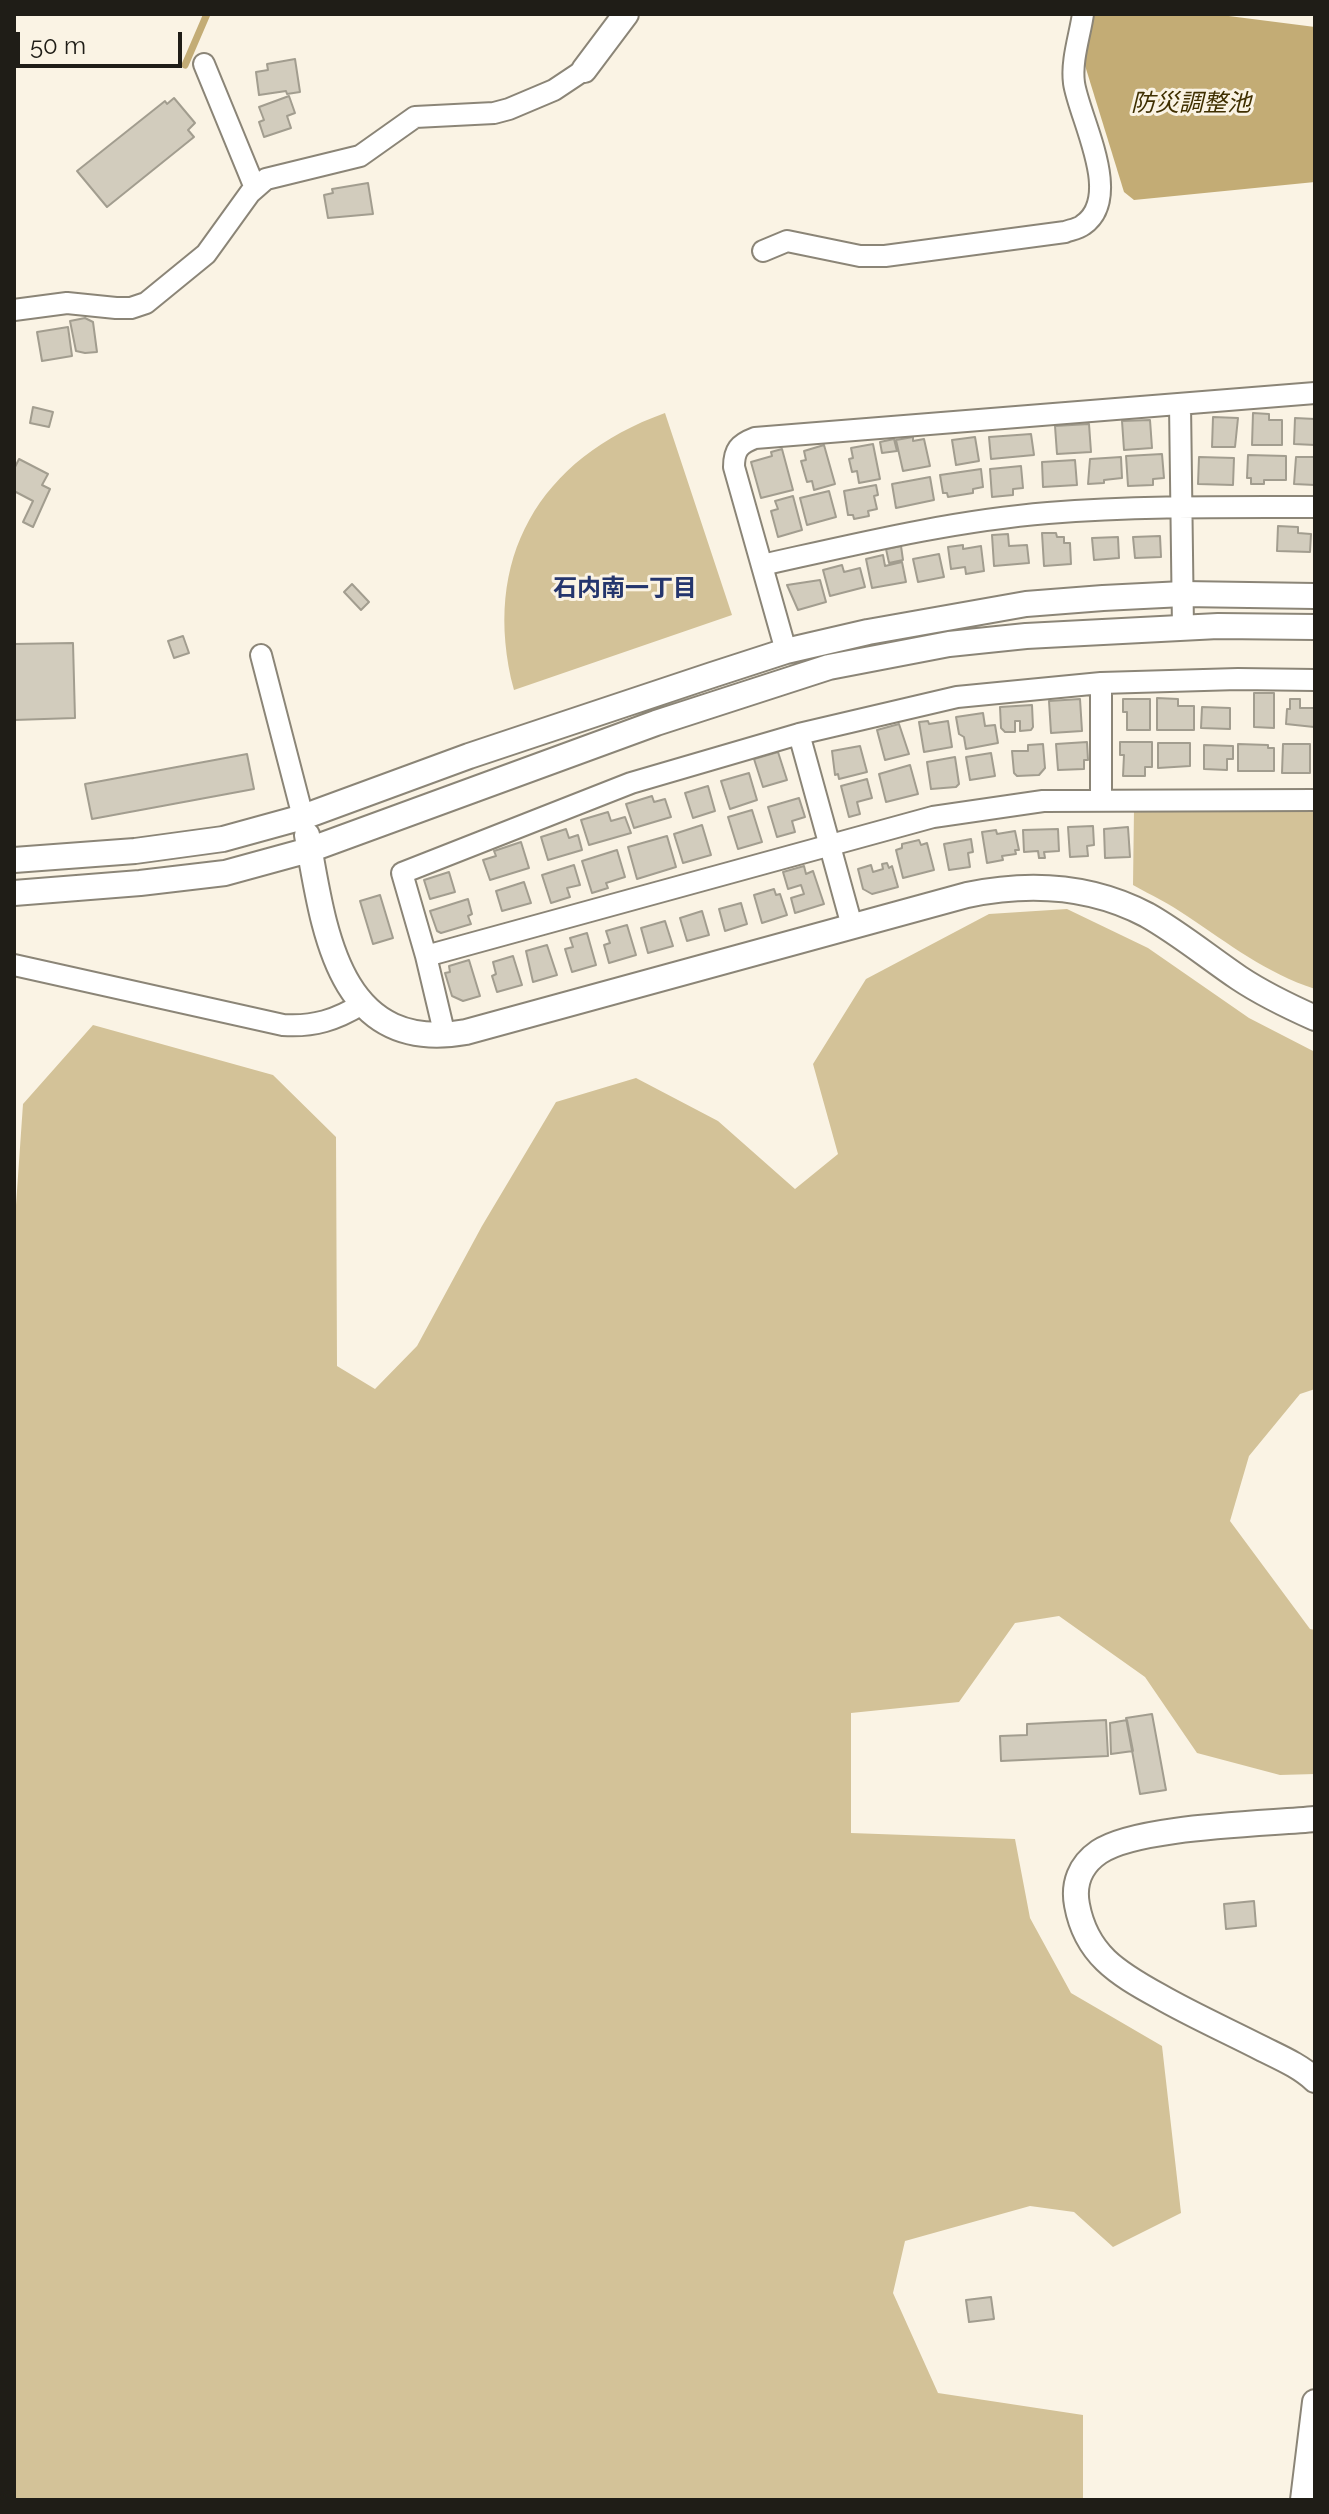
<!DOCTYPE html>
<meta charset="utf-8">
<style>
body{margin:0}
#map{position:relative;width:1329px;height:2514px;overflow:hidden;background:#faf3e4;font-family:Raleway,sans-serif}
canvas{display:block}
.frame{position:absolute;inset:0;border:16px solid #1f1d17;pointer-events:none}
.scale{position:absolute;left:16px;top:32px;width:166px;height:36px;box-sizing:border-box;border:4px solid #1f1d17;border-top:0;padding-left:10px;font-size:24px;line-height:28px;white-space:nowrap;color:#1f1d17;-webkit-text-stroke:6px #faf3e4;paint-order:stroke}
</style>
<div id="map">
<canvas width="1329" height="2514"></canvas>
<div class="frame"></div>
<div class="scale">50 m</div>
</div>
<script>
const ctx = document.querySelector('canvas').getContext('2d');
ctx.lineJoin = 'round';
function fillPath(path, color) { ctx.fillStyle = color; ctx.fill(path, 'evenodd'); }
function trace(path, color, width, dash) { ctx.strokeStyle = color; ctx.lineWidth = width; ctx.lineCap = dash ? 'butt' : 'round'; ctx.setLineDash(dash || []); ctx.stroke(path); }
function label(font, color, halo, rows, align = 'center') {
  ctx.font = font + ' Raleway,"Noto Sans JP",sans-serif'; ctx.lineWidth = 6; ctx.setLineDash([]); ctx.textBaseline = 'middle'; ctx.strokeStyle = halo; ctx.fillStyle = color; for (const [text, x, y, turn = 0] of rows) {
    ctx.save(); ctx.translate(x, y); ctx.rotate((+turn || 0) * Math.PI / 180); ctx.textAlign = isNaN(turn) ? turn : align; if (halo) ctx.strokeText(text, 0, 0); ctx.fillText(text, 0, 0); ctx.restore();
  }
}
const green = new Path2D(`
 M665,413L732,615L514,690C480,560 539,458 665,413Z
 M1134,809L1315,810V989C1266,973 1229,944 1187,916C1170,904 1151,895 1133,885Z
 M1067,909L1148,948L1249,1018L1315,1052V1389L1300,1394L1249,1456L1230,1521L1310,1629L1315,1630V1774L1280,1775L1197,1753L1145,1677L1059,1616L1015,1623L959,1702L851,1713V1833L1015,1839L1030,1918L1071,1993L1162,2046L1181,2213L1113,2247L1074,2212L1030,2206L905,2241L893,2293L938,2393L1083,2415V2500H14V1234L23,1104L93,1025L273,1075L336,1137L337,1366L375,1389L417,1346L482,1226L556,1102L636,1078L718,1121L795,1189L838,1154L813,1064L866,979L989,914Z`);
const water = new Path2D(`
 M1090,14H1213L1315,27V182L1134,200L1124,192L1083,59Z`);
const stream = new Path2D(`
 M185,65L207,14`);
const building = new Path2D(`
 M295,59L300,92L287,94L286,91L259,95L256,72L268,70L267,64Z
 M289,96L295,113L287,116L291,128L264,137L259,122L264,120L259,107Z
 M174,98L195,123L188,130L194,137L107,207L77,171L165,101L167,104Z
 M368,183L373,214L328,218L324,195L333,193L332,189Z
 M85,318L93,322L97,352L85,353L76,351L70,321Z
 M68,327L72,356L42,361L37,332Z
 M33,407L53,412L49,427L30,423Z
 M1253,413L1269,414V420H1282V445H1252Z
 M1213,417L1238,418L1235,447H1212Z
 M1295,418L1315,419V445L1294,444Z
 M1150,420L1152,448L1124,450L1122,421Z
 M1089,424L1091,452L1057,454L1055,426Z
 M1031,434L1034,455L991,459L989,437Z
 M913,437V441L924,439L930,466L903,471L896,440Z
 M975,437L979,461L956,465L952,440Z
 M894,439L897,451L882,453L880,442Z
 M873,444L880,479L859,483L857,471L852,472L849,459L853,458L851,448Z
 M824,445L835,484L814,490L812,481L807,482L801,461L806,460L804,451Z
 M782,449L793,490L761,498L751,462L772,456L771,452Z
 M1162,454L1164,478L1153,479V485L1128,486L1126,456Z
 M1248,455L1286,456V480H1264V484H1251V478H1247Z
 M1121,457L1122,478L1104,480V483L1088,484L1090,459Z
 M1199,457L1234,458L1233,485L1198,484Z
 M1296,457H1315V485L1294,484Z
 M19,459L48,474L42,485L50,489L33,527L23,522L33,501L14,491V469Z
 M1075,460L1077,485L1043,487L1042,462Z
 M1021,466L1023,488L1013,489V495L992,497L990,469Z
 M981,469L983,487L973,489V493L948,497L947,493H943L940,475Z
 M930,477L934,500L896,508L892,484Z
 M876,485L878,495L874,496L877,509L868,511L869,516L854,519L853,515H848L844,491Z
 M829,491L836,517L807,525L800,498Z
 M793,496L802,530L778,537L771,511L778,509L775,501Z
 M1278,526L1298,527V533L1311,534L1310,552L1277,551Z
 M1042,533H1056L1057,537H1064V543H1070L1071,564L1044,566Z
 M1008,534L1009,546L1027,545L1029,563L994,566L992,535Z
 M1160,536L1161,557L1135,558L1133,537Z
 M1118,537L1119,558L1094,560L1092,538Z
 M963,545V549L981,546L984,571L966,574L965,567L951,569L948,547Z
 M901,546L903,560L889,563L886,549Z
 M939,554L944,577L918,582L913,559Z
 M883,555L885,566L902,562L906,582L872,588L866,559Z
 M842,565L844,572L860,568L865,587L830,596L823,570Z
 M820,580L826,602L798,610L787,585Z
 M352,584L369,602L361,610L344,592Z
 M183,636L189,653L174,658L168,641Z
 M73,643L75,718L14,720V644Z
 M1254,693H1274V728L1254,727Z
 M1157,698L1178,699V706H1194V730H1157Z
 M1080,699L1082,731L1051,733L1049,701Z
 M1123,699H1150V730H1127V712H1123Z
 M1290,699H1300V708H1314V727L1286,724L1287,709H1290Z
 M1032,705L1033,727L1031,730L1020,731V721H1015V732H1005L1001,728L1000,707Z
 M1202,707L1230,708V729L1201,728Z
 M983,713L985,726L995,725L998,743L966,749L964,737L959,734L956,717Z
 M928,721L929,724L948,721L952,747L924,752L919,722Z
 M899,724L909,754L885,760L877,730Z
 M1087,742L1088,760H1084V769L1058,770L1056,744Z
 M1120,742H1152V767H1145V776H1123L1124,755H1120Z
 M1158,743H1190V766L1158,768Z
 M1043,744L1045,768L1039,775L1017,776L1014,773L1012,751H1028V745Z
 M1238,744L1268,745V748H1274V771H1238Z
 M1283,744H1310V773H1282Z
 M1204,745L1233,746V759H1227V770L1204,769Z
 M860,746L867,772L839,779L838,774L835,775L832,751Z
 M778,752L787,780L763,787L754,759Z
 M991,753L995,776L970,780L966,757Z
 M247,754L254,789L92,819L85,784Z
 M955,757L959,784L956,787L931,789L927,762Z
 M910,765L918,794L886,802L879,774Z
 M749,773L757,800L730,809L721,781Z
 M867,779L872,798L857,802L860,814L849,817L841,786Z
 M708,786L715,811L693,818L685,793Z
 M652,796L654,802L665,799L671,817L634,828L626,804Z
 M799,798L805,817L792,821L795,832L777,837L768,807Z
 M752,810L762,842L738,849L728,817Z
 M608,812L611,821L625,817L631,833L589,845L581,820Z
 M702,825L711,855L683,863L674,834Z
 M1093,826L1094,845L1087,846L1088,856L1070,857L1068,827Z
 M1128,827L1130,857L1105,858L1104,829Z
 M566,829L569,838L578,835L582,850L548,860L541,837Z
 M1058,829L1059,851L1044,852L1045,858H1039L1038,851L1024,852L1023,830Z
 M996,830L997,834L1015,831L1019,850H1015L1016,854L1002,856L1003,860L987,863L982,832Z
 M667,836L676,867L637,879L628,847Z
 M971,839L973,852L968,853L970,867L949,870L944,844Z
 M919,840L921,845L927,843L934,870L903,878L896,850L902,848V844Z
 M521,842L529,868L490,880L483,860L496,856L494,851Z
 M617,850L625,877L606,883L608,888L592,893L582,861Z
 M887,863L889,868L892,866L898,887L872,894L863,889L858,869L871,865L873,872L883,869L882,864Z
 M574,865L580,885L567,888L570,897L551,903L542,875Z
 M804,866L806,874L813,871L824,904L795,913L791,898L804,894L801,885L788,889L783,872Z
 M449,872L455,892L430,899L424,880Z
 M524,882L531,903L502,911L496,891Z
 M774,889L776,895L780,894L787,915L762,923L754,895Z
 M380,895L393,938L373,944L360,901Z
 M468,899L472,914L468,916L471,924L441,933L437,931L430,911Z
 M741,903L747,924L725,931L719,909Z
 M702,911L709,935L687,941L680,918Z
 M665,921L673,946L648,953L641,928Z
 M627,925L636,955L609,963L604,945L610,943L606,931Z
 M587,933L596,965L572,972L565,949L573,947L570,938Z
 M547,945L557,975L533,982L526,951Z
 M513,956L522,985L497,992L492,976L496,974L493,962Z
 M469,960L480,996L463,1001L452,996L445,973L450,972L449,966Z
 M1152,1714L1166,1790L1140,1794L1126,1718Z
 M1106,1720L1108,1756L1001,1761L1000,1736L1027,1735V1724Z
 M1127,1720L1133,1751L1111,1754L1110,1723Z
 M1254,1901L1256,1926L1226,1929L1224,1904Z
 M991,2297L994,2319L969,2322L966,2300Z`);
const minor = new Path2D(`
 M204,64L255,188
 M763,251L787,241L860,256H885L1065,232C1070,230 1078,229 1083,225C1124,197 1079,118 1074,83C1071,61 1080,35 1083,14
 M14,310L67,303L116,308H131L146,303L206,254L250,193L266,179L360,156L415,117L494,113L509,109L554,90L584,70
 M1180,404L1183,628
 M762,565C857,544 951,521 1048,513C1137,506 1226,507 1315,507
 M786,651L734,467C734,450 739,444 755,438L1315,393
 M261,655L303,817
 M799,734L852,926
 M1101,801V683
 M426,956L933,817L1043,801L1315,800
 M14,965L283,1025C314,1027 336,1020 362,1004
 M445,1036L426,956L402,873L631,783L799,734L957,697L1101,683L1238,679L1315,680`);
const tertiary = new Path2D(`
 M584,70L626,14
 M307,835C324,929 337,1055 466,1032L967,895C1029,882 1090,885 1147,915C1179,933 1208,957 1239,978C1263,994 1288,1006 1315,1018
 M14,860L135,851L223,839L303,817L469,756L712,675L786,651L868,632L1026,604L1103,598L1183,594L1315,596
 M14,893L140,883L225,873L309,850L656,723L829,667L949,644L1026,636L1218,626L1315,627
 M1315,1819C1264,1824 1137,1826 1099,1852C1080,1865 1073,1884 1077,1905C1086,1954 1117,1973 1159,1996C1192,2015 1228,2031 1263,2049C1281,2058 1300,2066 1315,2080
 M1303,2500L1315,2402`);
const waterNames = [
 ["防災調整池",1191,104]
];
const neighbourhoodNames = [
 ["石内南一丁目",625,589]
];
fillPath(green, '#d3c298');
fillPath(water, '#c3ac75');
trace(stream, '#c3ac75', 7);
fillPath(building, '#d2ccbd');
trace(building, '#a29d8f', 2);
trace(minor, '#8b8577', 24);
trace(tertiary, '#8b8577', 28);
trace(minor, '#fff', 20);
trace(tertiary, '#fff', 24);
label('italic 24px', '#3f2f00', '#faf3e4', waterNames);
label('bold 24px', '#24356d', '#faf3e4', neighbourhoodNames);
</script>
